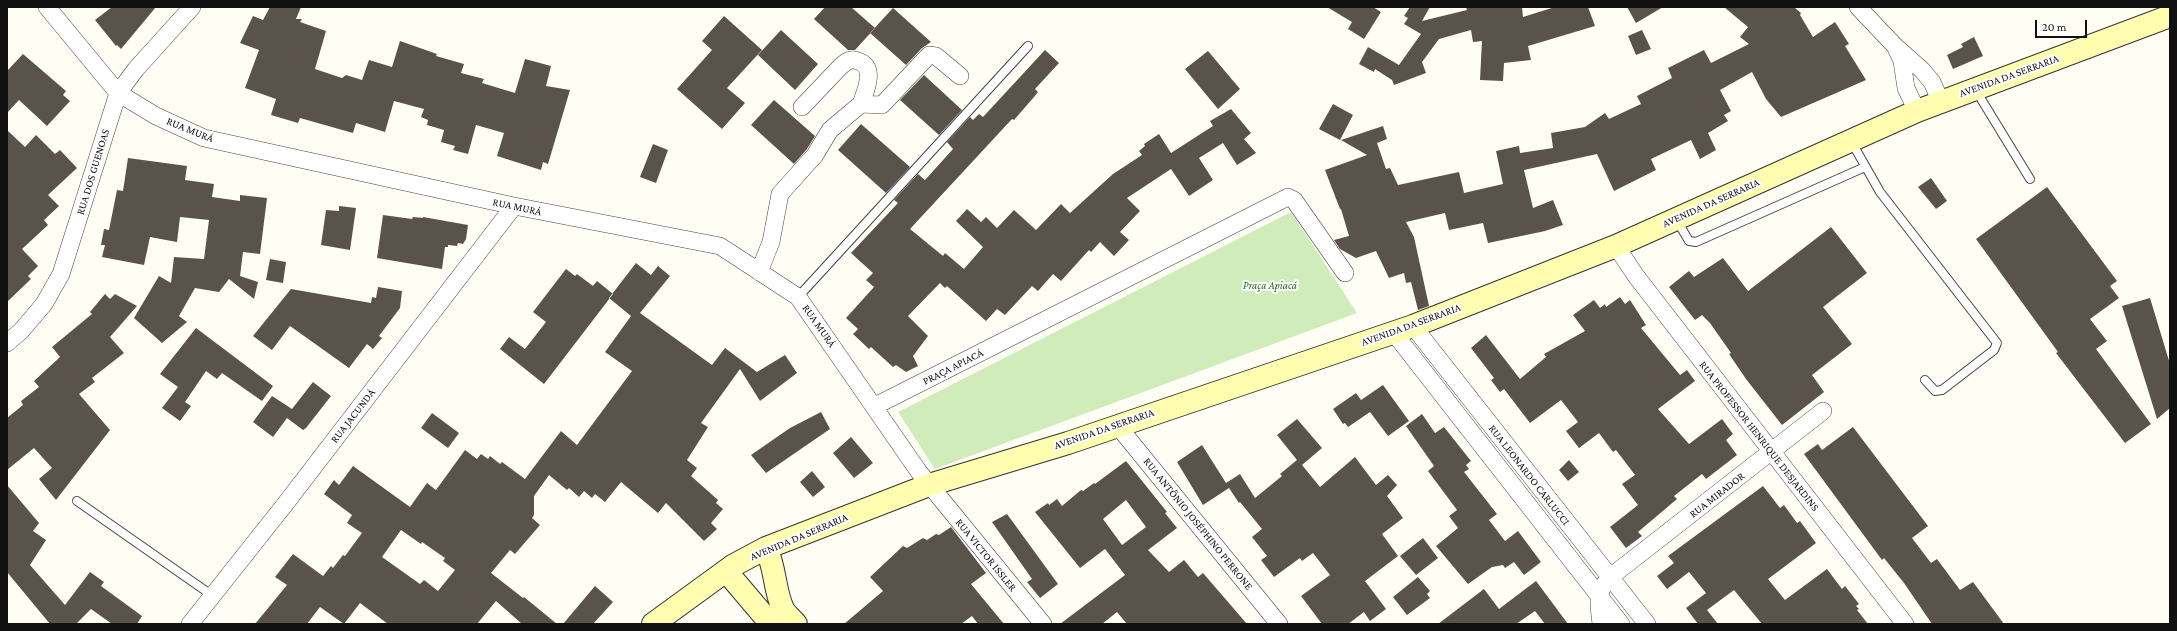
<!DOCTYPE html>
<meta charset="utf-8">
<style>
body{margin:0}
#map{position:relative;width:2177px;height:631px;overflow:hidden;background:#fffef5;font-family:"Crimson Pro",serif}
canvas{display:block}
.frame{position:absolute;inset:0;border:8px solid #111;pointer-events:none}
.scale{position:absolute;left:2035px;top:20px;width:52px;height:18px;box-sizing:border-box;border:2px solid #111;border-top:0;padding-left:5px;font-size:12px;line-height:14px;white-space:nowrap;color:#111;-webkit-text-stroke:3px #fff;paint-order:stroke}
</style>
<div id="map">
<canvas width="2177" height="631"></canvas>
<div class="frame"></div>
<div class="scale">20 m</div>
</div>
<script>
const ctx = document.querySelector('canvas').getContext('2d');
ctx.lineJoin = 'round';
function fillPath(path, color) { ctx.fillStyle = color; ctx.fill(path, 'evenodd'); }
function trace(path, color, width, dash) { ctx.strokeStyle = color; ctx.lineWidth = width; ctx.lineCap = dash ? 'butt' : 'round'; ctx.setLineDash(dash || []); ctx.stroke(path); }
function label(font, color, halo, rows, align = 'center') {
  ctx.font = font + ' "Crimson Pro",serif'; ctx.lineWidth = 4; ctx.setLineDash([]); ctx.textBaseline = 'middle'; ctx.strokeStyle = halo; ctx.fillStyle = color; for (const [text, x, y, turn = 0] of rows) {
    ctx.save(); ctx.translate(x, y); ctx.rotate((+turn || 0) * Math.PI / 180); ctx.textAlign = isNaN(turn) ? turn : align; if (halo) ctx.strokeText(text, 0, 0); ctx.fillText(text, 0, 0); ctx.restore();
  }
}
const green = new Path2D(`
 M1291,212L1357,313L935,469L898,412Z`);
const building = new Path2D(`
 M112,7H156L121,49L117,45L116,46L95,20Z
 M270,7H301L296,19H302L300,22L326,31L315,69L342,78L346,75L362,80L369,60L392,67L400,41L437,54L436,56L464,64L461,73L484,79L482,83L515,93L525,59L551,66L546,86L570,90L548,164L543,162L541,170L497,156L504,133L476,125L468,154L453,150L455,146L441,142L444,130L427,125L428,120L421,117L424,109L394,101L385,132L356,123L353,133L300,118L298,123L271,115L276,99L245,88L259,50L240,43L253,16L263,20Z
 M825,7H851L875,28L855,50H848L814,19Z
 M1327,7H1373L1381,12L1364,39L1348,29L1352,22Z
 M1410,7H1430L1422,21L1467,10L1466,7H1522L1523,17L1555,7H1588L1595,26L1528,46L1531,60L1504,63L1503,81L1480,80L1482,41L1473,42L1471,30L1439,39L1422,62L1426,73L1394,85L1392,80L1375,69L1374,72L1359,64L1368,47L1399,65L1421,34L1404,24L1408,18L1404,16Z
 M1627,7H1663L1636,23Z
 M1724,7H1794L1801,13L1800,15L1813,37L1835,22L1849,44L1845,46L1866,80L1781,117L1766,99L1752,72L1720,90L1731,111L1724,115L1728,121L1708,133L1716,150L1700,159L1691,140L1651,159L1656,170L1614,191L1597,154L1524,170L1533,208L1553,200L1563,225L1545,231L1488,243L1483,223L1449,230L1445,213L1406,222L1414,237L1429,306L1418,310L1411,282L1406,283L1404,273L1389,278L1376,251L1356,258L1340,249L1334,240L1349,236L1341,209H1340L1325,170L1367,155L1341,140L1383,126L1387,139L1377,143L1386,169L1390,168L1398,185L1459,172L1464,193L1503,184L1496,151L1519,146L1520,153L1553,148L1551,133L1585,127L1605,113L1609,119L1641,104L1637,96L1672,78L1668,68L1704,50L1711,63L1749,44L1740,37L1748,27Z
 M893,8L931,42L922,48L906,65L870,33Z
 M724,16L762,50L727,88L745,103L722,129L677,89L712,50L702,41Z
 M781,30L818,64L795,90L758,55Z
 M1642,30L1651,49L1636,55L1628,36Z
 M1974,37L1983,56L1953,69L1947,55L1963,47L1961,44Z
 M1045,50L1059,63L1035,89L1038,92L1034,97L1014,120L1012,119L910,229L943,256L945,253L964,269L983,247L956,221L967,209L981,222L986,217L997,228L1014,210L1036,230L1061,204L1070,213L1113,174L1142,155L1139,151L1145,146L1144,144L1159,134L1171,153L1213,126L1210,121L1231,109L1251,133L1244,139L1256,153L1237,165L1223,143L1199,158L1213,180L1189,196L1171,169L1127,198L1140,211L1120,232L1129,240L1114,256L1100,242L1091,252L1089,250L1061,281L1053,274L1038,291L1032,286L1005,315L997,309L986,321L947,286L945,288L940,283L908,316L928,336L913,356L918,366L906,372L896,365L893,367L871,347L869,349L853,334L858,329L846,318L874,287L866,280L873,273L851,253L898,203L894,200L918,174L925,180L953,149L947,142L970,117L973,120L979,114L983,117Z
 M1208,51L1240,89L1218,109L1185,69Z
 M23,54L66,91L63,95L70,101L47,126L19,100L7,113V71Z
 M924,75L962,110L939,135L900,100Z
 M774,100L815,136L807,149L794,164L751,125Z
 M1333,104L1353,115L1340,140L1319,129Z
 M861,124L910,167L886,193L838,150Z
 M7,130L25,147L36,135L55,154L60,150L77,168L48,195L59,206L44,220L48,225L22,249L38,266L28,276L31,279L7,302Z
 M653,144L668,150L656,183L640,177Z
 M128,158L187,166L185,180L214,184L212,197L240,201V195L267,198L260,254L243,252L240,276L258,282L254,299L229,279L219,292L195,288L179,316L187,322L162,343L134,318L159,276L171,283L174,257L204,259L209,220L180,217L177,242L150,237L144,265L102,257L105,245H101L104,229L109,230L117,190L123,191Z
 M1931,178L1947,201L1936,209L1918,187Z
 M2047,187L2117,281L2110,286L2119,298L2090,319L2107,341L2096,349L2151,424L2125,443L2056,353L2058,352L1976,239Z
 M339,206L356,208L350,250L321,245L326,210L339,211Z
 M383,215L412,219L413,217L423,218V217L468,225L466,239L463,244L458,243L457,246L448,245V247H445L442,269L377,258Z
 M1831,227L1867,273L1823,307L1852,344L1812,375L1824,392L1782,425L1746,379L1729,354L1731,353L1710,323L1702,315L1695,320L1669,287L1689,271L1694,277L1723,258L1748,291Z
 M270,259L286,262L283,283L266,280Z
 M636,263L651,275L658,266L670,276L640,313L712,365L725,348L757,372L785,355L797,373L760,401L740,369L701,423L708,427L687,460L697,468L691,476L718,500L716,503L723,509L711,523L717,529L704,541L666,503L658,513L621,482L605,502L595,494L592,498L584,491L579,497L569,488L567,490L549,475L534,496V515L532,518L540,525L515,554L510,550L491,573L523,598L524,597L557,624H522L496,601L477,624H388L360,603L344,624L320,607L307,624H255L287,585L275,577L293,554L323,576L331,566L333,568L343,555L345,556L362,533L347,523L352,515L324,494L334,480L339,485L353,466L410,507L427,483L436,490L465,450L477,459L481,454L488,459L490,456L500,464L502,462L525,479L561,431L577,445L632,371L605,352L631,316L609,298ZM401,530L421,544L422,542L445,558L443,561L455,570L438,591L424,580L420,584L382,557Z
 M566,269L575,276L577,274L593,286L597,281L613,294L544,384L500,349L509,337L525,349L546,322L533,312Z
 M378,287L402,291L400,308L379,336L382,338L373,349L367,344L349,368L290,326L272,350L253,336L291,289L371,303L372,297L376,298Z
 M105,294L110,299L115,294L137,306L110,337L124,353L92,378L95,382L79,394L110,430L56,500L39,479L52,468L34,448L7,470V418L23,405L21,401L39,387L34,381L60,357L52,347L92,314L90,312Z
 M1620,297L1625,304L1630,300L1646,325L1641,328L1680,375L1687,370L1695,381L1658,409L1689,444L1722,419L1733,434L1726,440L1737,455L1706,479L1702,474L1674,496L1677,499L1638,532L1642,536L1626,548L1610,527L1638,505L1622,484L1635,475L1616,450L1613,452L1599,433L1579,448L1566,431L1578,422L1561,400L1530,423L1504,389L1500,392L1491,380L1494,378L1471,348L1486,335L1520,379L1546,357L1544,354L1585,331L1573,315L1594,300L1600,308L1605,304L1606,307Z
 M2150,298L2170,364V408L2157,419L2122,306Z
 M196,328L273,386L262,401L222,373L217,379L206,371L185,402L191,406L180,421L162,408L178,387L160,374Z
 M313,382L331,396L306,428L303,430L287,418L273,437L253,422L272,396L292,409Z
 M1383,385L1409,421L1388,436L1370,412L1348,427L1345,423L1343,424L1333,409L1356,393L1361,400Z
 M821,412L830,429L766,473L751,455L790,428Z
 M432,413L459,433L448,448L421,428Z
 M1422,414L1435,433L1444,427L1471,461L1466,465L1469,469L1464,472L1497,514L1489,520L1505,541L1518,531L1541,562L1524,575L1514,562L1505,568L1503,565L1492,567L1468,584L1436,546L1458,528L1449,516L1457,510L1428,471L1434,466L1406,426Z
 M1297,419L1322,448L1302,465L1320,487L1355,457L1376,485L1388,475L1397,485L1387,496L1403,518L1382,534L1398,556L1365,581L1386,609L1370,621L1364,612L1348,624H1322L1301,596L1330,575L1313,553L1302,561L1300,558L1274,577L1261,560L1267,556L1252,537L1262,529L1240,502L1239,503L1229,488L1203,505L1177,462L1202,445L1226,483L1240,474L1255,498L1282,476L1280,474L1297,460L1277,435Z
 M1853,427L1928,526L1912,538L1931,563L1937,559L1960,590L1973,582L2004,624H1932L1904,583L1884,558L1882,560L1804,454L1818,444L1822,450Z
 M851,437L873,463L854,478L833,453Z
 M1569,460L1579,472L1568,481L1559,470Z
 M1126,461L1167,512L1165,513L1177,528L1148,550L1169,572L1184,560L1198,577L1203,573L1247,624H1127L1117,612L1102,624H1060L1125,575L1105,549L1080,568L1035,512L1048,503L1049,505L1057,499L1062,506L1081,490L1083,491L1094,483L1095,484ZM1126,500L1146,527L1122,545L1103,519Z
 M812,471L825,487L813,497L800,482Z
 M7,485L39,523L33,531L46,540L30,565L65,605L90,572L104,582L101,586L142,616L137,624H112L91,609L76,624H50L7,572Z
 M1763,486L1780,508L1784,505L1797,523L1800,521L1816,543L1768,579L1785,600L1827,569L1842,589L1845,586L1859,604L1856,606L1859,609L1857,610L1868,624H1762L1734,590L1707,610L1718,624H1698L1686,608L1706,593L1689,572L1667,589L1657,576L1674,563L1668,556Z
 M1007,514L1058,584L1040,598L1027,582L1032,579L992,522Z
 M951,527L986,573L971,584L1004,624H978L972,616L961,624H844L883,591L870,577L903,546L907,548L923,538L927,540L936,534L939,535Z
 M1423,538L1438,558L1416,575L1400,556Z
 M1418,577L1430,591L1427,594L1430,598L1407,615L1393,597Z
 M1536,581L1568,624H1545L1535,611L1516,624H1438L1484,589L1499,609Z
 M595,586L613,602L593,624H563Z`);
const lane = new Path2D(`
 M1975,89L2030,179
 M1851,141L1880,192L1997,343L1994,350L1942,390L1935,391L1925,380
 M1676,219L1689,241L1696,242L1865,167
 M798,297L1028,46
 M77,501L213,596`);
const street = new Path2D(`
 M47,7L118,93L156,116L204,138L514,206L720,246L798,297L919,472L1043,624
 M1858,7L1895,46L1922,70L1932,82L1941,102
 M1896,48L1902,61L1906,88L1917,111
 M802,107L841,66C847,61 851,58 858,61C877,67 865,92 861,104
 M1616,246L1636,276L1905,624
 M759,272L771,242L780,194L815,155L830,130L861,104L882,105L929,55L936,56L960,76
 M1413,326L1647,624
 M1394,333L1621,624
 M7,343L21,331L44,304L61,274L118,93L136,69L192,7
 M875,406L1288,197L1294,200L1345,273
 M1117,425L1279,624
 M190,624L286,503L514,206
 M1601,624C1599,604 1595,594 1609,578L1823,411`);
const secondary = new Path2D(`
 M766,548C776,569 774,590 783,609C786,615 792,619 796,624
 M726,571L771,624
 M653,624L734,565L766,548L929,485L1068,443L1413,326L1616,246L1917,111L2170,16`);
const streetNames = [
 ["AVENIDA DA SERRARIA",2009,76,-20],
 ["RUA MURÁ",190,130,22],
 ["RUA DOS GUENOAS",93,172,-73],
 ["AVENIDA DA SERRARIA",1711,203,-24],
 ["RUA MURÁ",517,207,12],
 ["AVENIDA DA SERRARIA",1411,325,-20],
 ["RUA MURÁ",819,326,55],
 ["PRAÇA APIACÁ",953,367,-27],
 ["RUA JACUNDÁ",353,416,-52],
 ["AVENIDA DA SERRARIA",1104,429,-19],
 ["RUA PROFESSOR HENRIQUE DESJARDINS",1759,436,52],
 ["RUA LEONARDO CARLUCCI",1529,475,52],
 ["RUA MIRADOR",1717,495,-38],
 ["RUA ANTÔNIO JOSÉPHINO PERRONE",1198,524,51],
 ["AVENIDA DA SERRARIA",799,537,-23],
 ["RUA VICTOR ISSLER",986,555,51]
];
const parkNames = [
 ["Praça Apiacá",1270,286]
];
fillPath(green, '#d1ecbb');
fillPath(building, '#5a534c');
trace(lane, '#444', 10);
trace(street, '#444', 18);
trace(secondary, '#333', 24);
trace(lane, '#fff', 8);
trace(street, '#fff', 17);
trace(secondary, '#fffdb0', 22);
label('11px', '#111', '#fff', streetNames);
label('italic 11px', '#276d1d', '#fff', parkNames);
</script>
